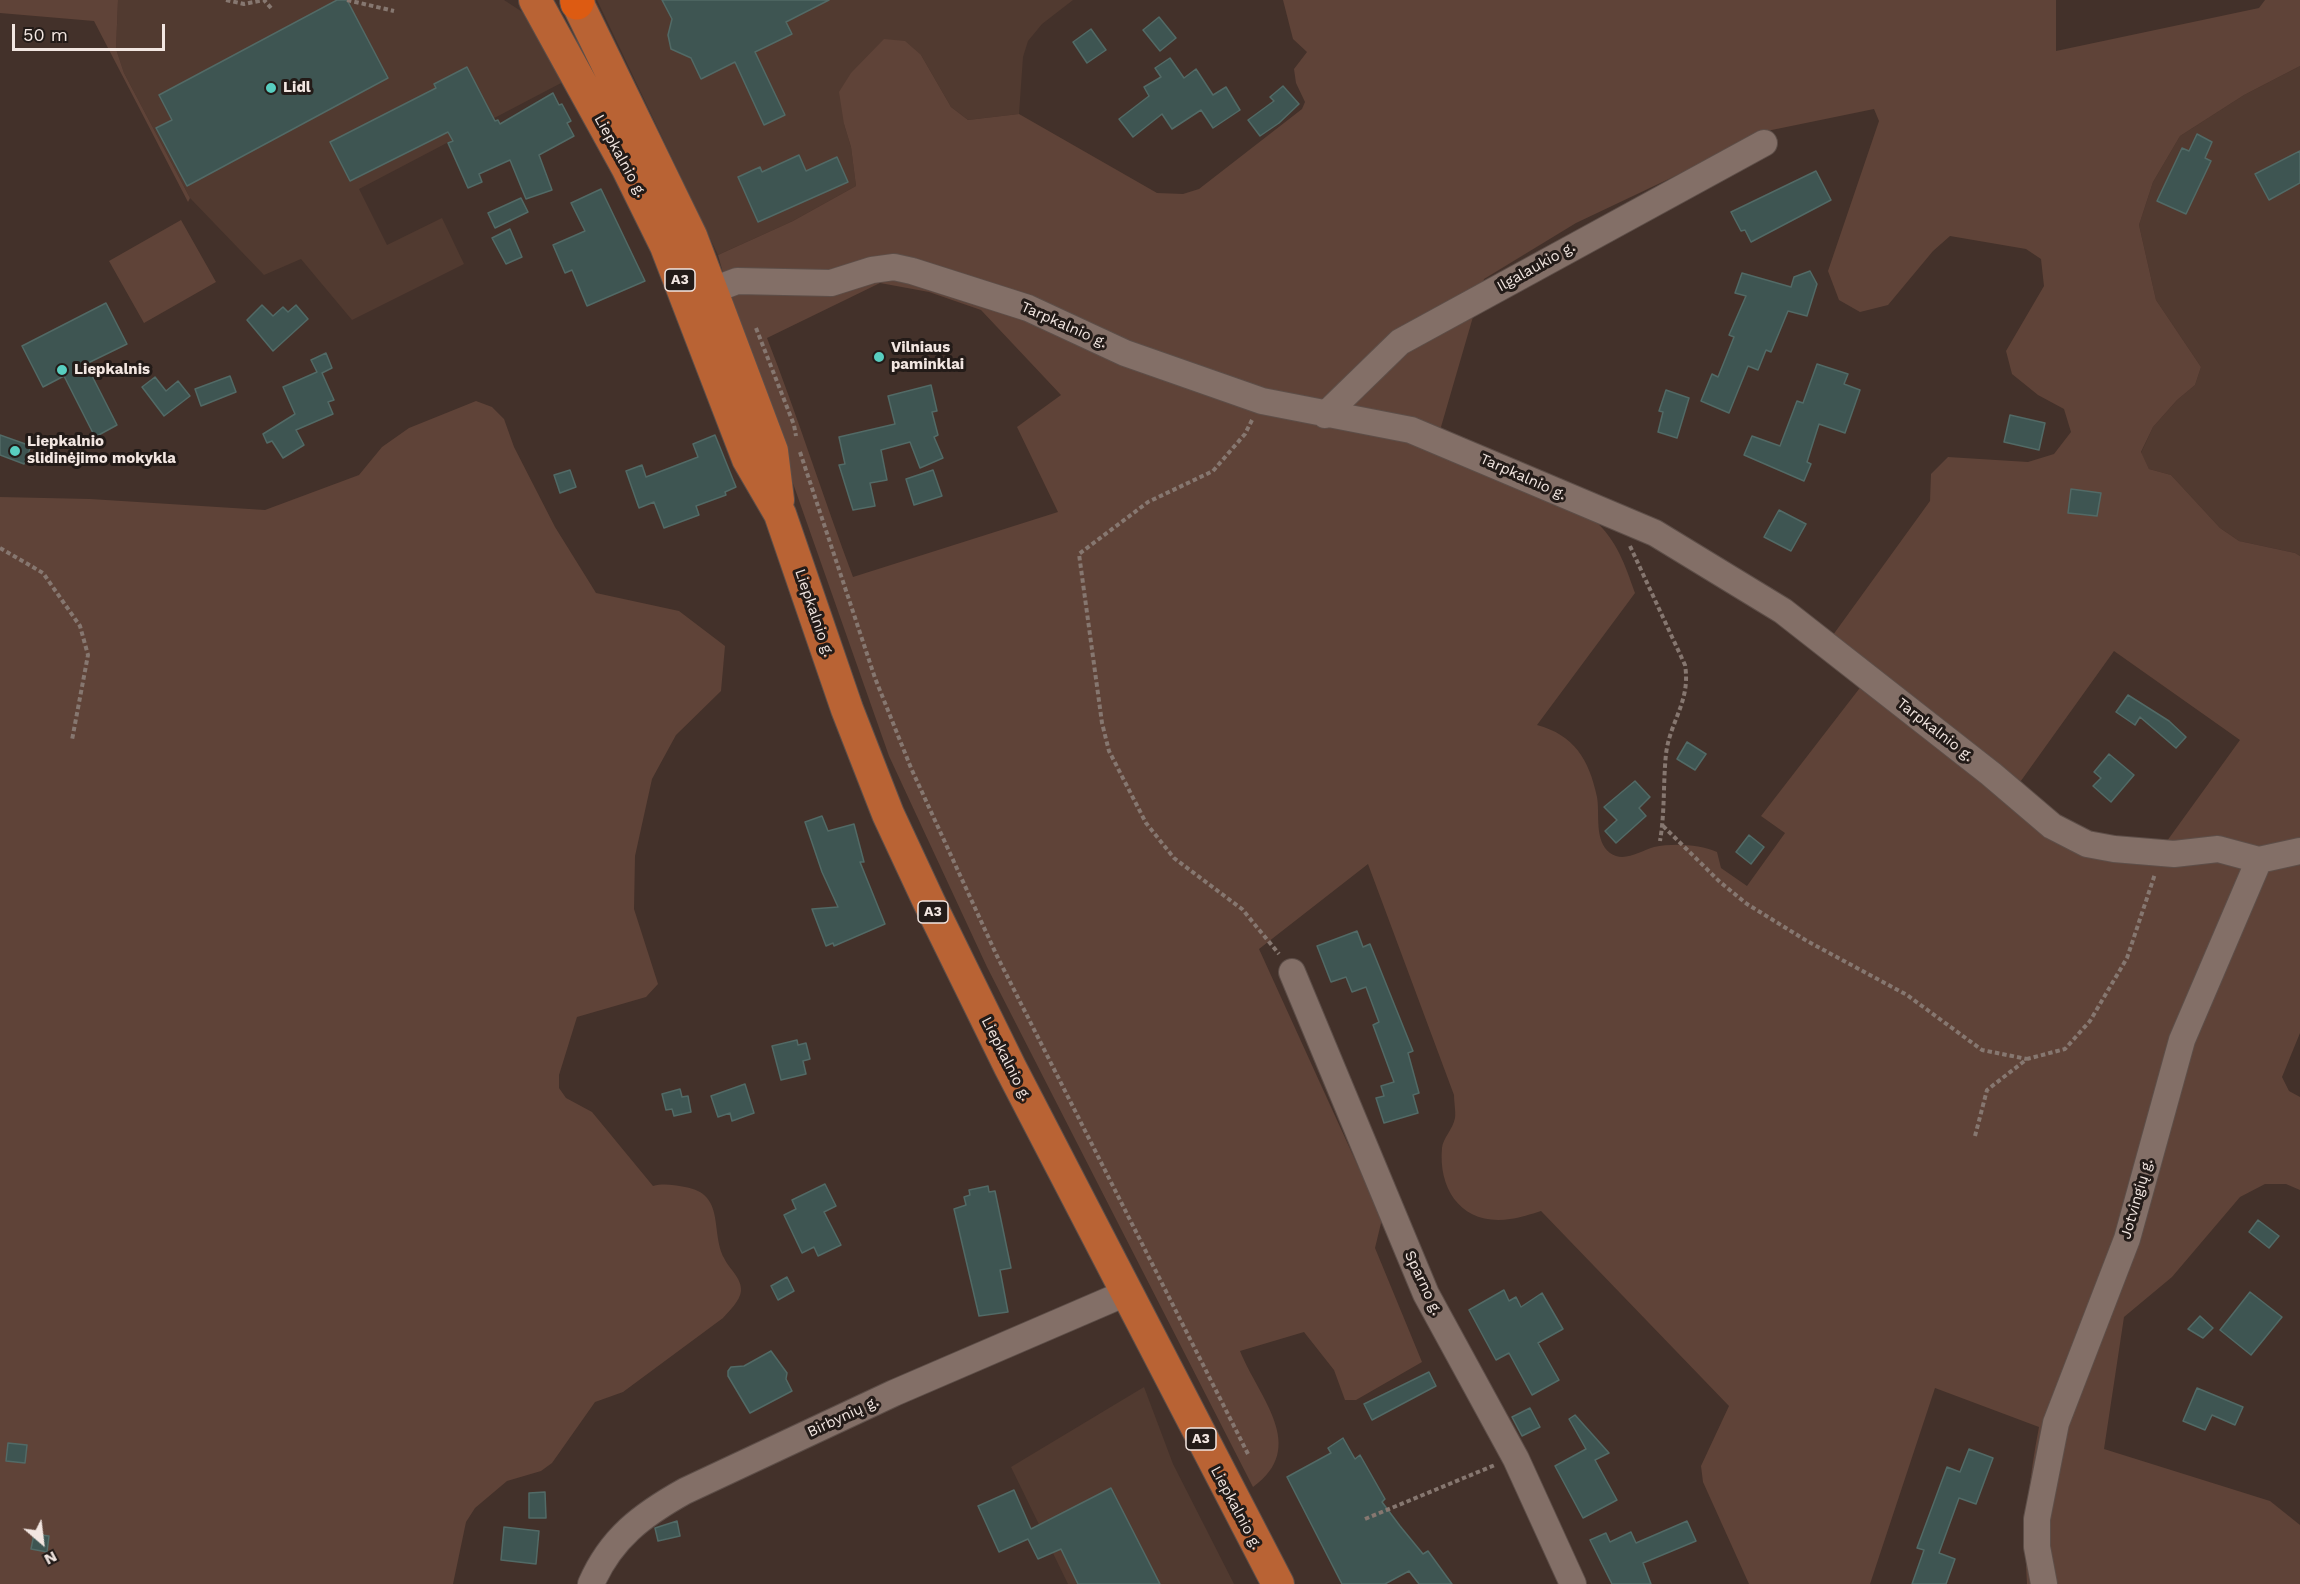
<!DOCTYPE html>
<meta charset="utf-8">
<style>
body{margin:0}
#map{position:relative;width:2300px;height:1584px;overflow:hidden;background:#43312a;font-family:"Work Sans",sans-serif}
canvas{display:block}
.north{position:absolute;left:12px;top:1512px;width:60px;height:60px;-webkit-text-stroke:4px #231b18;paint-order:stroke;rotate:152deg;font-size:16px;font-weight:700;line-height:24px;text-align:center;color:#f2e6e1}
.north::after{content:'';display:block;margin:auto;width:21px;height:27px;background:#f2e6e1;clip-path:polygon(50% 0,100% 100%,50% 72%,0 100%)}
.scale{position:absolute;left:12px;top:24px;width:153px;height:27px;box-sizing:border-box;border:3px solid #f2e6e1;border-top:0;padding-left:8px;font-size:18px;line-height:21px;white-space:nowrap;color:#f2e6e1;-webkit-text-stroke:4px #231b18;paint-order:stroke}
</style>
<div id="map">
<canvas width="2300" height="1584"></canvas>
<div class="north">N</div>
<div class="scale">50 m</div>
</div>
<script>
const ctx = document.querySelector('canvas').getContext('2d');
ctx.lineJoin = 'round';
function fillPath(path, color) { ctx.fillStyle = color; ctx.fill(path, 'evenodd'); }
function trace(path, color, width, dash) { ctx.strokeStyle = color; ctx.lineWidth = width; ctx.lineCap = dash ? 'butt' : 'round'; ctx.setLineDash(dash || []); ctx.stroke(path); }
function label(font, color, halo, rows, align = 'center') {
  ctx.font = font + ' "Work Sans",sans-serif'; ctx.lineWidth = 6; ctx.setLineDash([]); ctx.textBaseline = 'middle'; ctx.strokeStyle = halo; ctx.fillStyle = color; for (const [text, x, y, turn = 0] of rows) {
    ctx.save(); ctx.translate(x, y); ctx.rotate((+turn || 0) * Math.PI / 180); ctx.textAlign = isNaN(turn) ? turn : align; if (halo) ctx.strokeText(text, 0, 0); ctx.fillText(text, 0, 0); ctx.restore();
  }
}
const built = new Path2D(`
 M118,0H504L527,15L563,82L359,189L387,245L442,218L464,264L352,320L301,259L264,275L190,198L124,73L116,49Z
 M597,0H1073L1042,24L1028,41L1023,57L1019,114L968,120L951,107L921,55L844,124L851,147L856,186L793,221L718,255Z
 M2300,66V556L2295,553L2239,541L2220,528L2171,475L2149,469L2141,453L2153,427L2177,400L2195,385L2201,367L2156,300L2139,225L2153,182L2180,136L2244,95Z
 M1144,1387L1173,1464L1234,1584H1068L1011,1467Z`);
const green = new Path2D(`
 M0,0H118L116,49L124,73L190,198L188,202L94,21L0,13Z
 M1283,0H2056V51L2259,8L2265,0H2300V66L2244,95L2180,136L2153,182L2139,225L2156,300L2201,367L2195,385L2177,400L2153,427L2141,452L2149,469L2171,475L2220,528L2239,541L2295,553L2300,556V1033L2282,1077L2289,1091L2300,1097V1190L2286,1184H2265L2240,1197L2172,1277L2124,1317L2104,1449L2270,1501L2300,1525V1584H2027C2023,1530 2029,1479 2039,1427L1935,1388L1870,1584H1749L1703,1482L1701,1466L1729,1406L1541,1211C1531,1214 1520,1218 1510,1219C1463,1226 1438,1191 1442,1148C1443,1138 1453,1129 1455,1118C1456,1112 1454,1102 1454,1095L1368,864L1259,949L1382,1219L1375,1248L1422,1362L1356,1400H1345L1334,1370L1304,1332L1240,1351C1259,1398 1309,1447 1253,1487L987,967L889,756L739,330L718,255L793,221L856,186L851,147L844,124L839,92L851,73L884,39L905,41L921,55L951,107L968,120L1019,114L1157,193L1183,194L1199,189L1302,109L1305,102L1296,83L1294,69L1307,52L1293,39ZM1874,109L1879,121L1828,271L1839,300L1860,312L1888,305L1933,251L1950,236L2026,249L2041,259L2044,286L2006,351L2012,374L2038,395L2064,409L2071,432L2054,454L2028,462L1948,457L1931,474L1930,501L1833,635L1876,667L1761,816L1785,833L1747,886L1721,868L1717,852C1699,844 1673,843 1654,847C1640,851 1624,863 1610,853C1594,841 1600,814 1597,797C1589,759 1574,735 1537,725L1635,593C1625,565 1617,540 1594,520L1434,451L1484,279L1576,223L1692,168L1762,132ZM880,283L929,292L981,310L1061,395L1017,427L1058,512L853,577C823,497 798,417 767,338ZM2114,651L2240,740L2167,841C2094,841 2075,827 2018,785Z
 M181,220L216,282L144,323L109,261Z
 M476,401L492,407L504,419L514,447L555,527L596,593L679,611L725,646L721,691L676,735L652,779L635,856L634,909L658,984L646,997L577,1017L559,1075V1088L566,1098L592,1112L653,1186C664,1183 673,1185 685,1187C726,1194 710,1231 724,1258C729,1269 742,1278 741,1291C740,1301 729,1311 723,1318L623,1392L595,1402L552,1463L541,1471L507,1481L475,1508L466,1522L453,1584H0V497L90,499L265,510L359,475L382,447L409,428Z`);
const building = new Path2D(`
 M337,0H347L388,78L187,186L156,128L172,120L159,95Z
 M662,0H829L786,22L792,34L755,52L785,115L764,125L735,62L701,79L691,58L671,49L668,35L672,19Z
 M1159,17L1176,38L1160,51L1143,30Z
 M1091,29L1106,50L1087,63L1073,42Z
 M1170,58L1184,78L1196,69L1213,95L1226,87L1240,110L1213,128L1201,110L1172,129L1162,114L1133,137L1119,119L1149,96L1144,87L1161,77L1155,68Z
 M467,67L495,121L498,120L500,124L553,93L559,105L562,104L571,121L567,123L574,136L539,155L552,190L526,199L510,160L479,174L482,182L468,188L448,143L453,141L448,132L350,181L330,142L436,88L434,84Z
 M1283,86L1299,104L1279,123L1260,136L1248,120L1274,101L1270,97Z
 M2197,134L2212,142L2205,158L2211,161L2186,214L2157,201L2182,148L2189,151Z
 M2300,151V183L2269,200L2255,174Z
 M799,155L806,171L837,157L848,182L758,222L738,177L760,167L762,172Z
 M1816,171L1831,200L1751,242L1745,230L1741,231L1731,212Z
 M601,189L645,281L587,306L572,270L565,273L553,245L585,231L571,203Z
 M521,198L528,212L495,228L488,213Z
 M510,229L522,257L506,264L492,238Z
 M1810,271L1817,284L1807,316L1788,311L1771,352L1766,350L1758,370L1748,366L1729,413L1701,401L1712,374L1718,377L1734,337L1729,335L1746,296L1735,293L1742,273L1791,287L1794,277Z
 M106,303L127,344L86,364L117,425L95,437L64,376L43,387L22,346Z
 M262,305L273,316L283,307L288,312L296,305L308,319L273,351L247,320Z
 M326,353L332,368L322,373L334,400L328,402L333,414L296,430L304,445L283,458L272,441L267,443L263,434L295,414L283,387L317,372L311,360Z
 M1817,364L1848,374L1844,384L1860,390L1845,433L1819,424L1807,462L1811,464L1804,481L1744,455L1752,436L1780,446L1797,401L1803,403Z
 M230,376L236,392L201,406L195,389Z
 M155,377L166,391L178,381L190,396L164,416L142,387Z
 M931,385L937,411L932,412L938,435L934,437L943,458L920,468L910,442L881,450L887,480L870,483L875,506L853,510L839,465L845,464L839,437L895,424L888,396Z
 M1666,390L1689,398L1677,438L1658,432L1663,412L1659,411Z
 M2010,415L2045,423L2039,450L2004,442Z
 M0,435L31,446L24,464L0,455Z
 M715,435L736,487L725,492L726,495L696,506L699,515L664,528L654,502L639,508L626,471L642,465L646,477L698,457L693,444Z
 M570,470L576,487L560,493L554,475Z
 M933,470L942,496L914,505L906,479Z
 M2071,489L2101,493L2097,516L2068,513Z
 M1779,510L1806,524L1791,551L1764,537Z
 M2128,695L2169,721L2186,737L2176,748L2140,717L2135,725L2116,712Z
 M1687,742L1706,754L1695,770L1677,759Z
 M2109,754L2134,775L2111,802L2093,786L2101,778L2094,772Z
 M1635,781L1650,797L1639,808L1646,816L1616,843L1605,831L1617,820L1604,807Z
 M822,816L828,831L854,824L864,862H860L885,924L834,946L833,943L826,946L812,909L838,907L822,872L805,822Z
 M1749,835L1764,847L1751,864L1736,852Z
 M1357,931L1363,947L1370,944L1413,1051L1408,1053L1419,1093L1413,1095L1418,1113L1384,1123L1376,1098L1384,1096L1381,1086L1394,1082L1373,1025L1379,1022L1366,987L1352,992L1346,977L1331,982L1317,946Z
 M797,1040L798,1045L806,1043L810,1059L803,1061L806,1074L781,1080L772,1046Z
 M745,1084L754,1113L732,1121L730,1113L718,1117L711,1096Z
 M680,1089L682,1097L688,1096L691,1112L674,1116L672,1109L666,1110L662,1094Z
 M825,1184L836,1206L824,1212L841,1245L818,1256L814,1247L802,1253L784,1215L796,1209L792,1200Z
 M988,1186L989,1192L995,1191L1011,1268L1000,1270L1008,1312L979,1316L954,1209L966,1205L964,1197L970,1195L969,1190Z
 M2258,1220L2279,1236L2269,1248L2249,1232Z
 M787,1277L794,1291L778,1300L771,1286Z
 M1504,1290L1509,1301L1516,1297L1521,1307L1542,1293L1563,1329L1538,1343L1559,1380L1532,1395L1509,1353L1496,1360L1469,1310Z
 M2250,1292L2282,1317L2251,1355L2220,1330Z
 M2200,1316L2213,1328L2203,1338L2188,1329Z
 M771,1351L787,1373L786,1379L792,1391L750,1413L728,1376V1371L731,1367L744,1366Z
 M1429,1372L1436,1386L1372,1420L1364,1404Z
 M2197,1388L2243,1407L2235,1425L2212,1415L2205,1430L2183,1421Z
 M1530,1408L1540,1427L1522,1436L1512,1417Z
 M1575,1415L1609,1453L1595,1460L1617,1500L1583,1518L1555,1466L1586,1449L1569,1419Z
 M1343,1438L1355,1459L1360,1455L1385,1499L1382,1502L1400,1526L1423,1554L1428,1551L1452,1584H1419L1409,1571L1385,1584H1342L1287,1477L1331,1453L1328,1448Z
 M8,1443L27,1445L25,1463L6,1461Z
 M1969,1449L1993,1458L1976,1504L1959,1498L1939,1553L1955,1559L1946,1584H1912L1924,1550L1917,1548L1947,1467L1960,1472Z
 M1111,1488L1160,1584H1078L1061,1549L1038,1559L1028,1539L999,1552L978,1506L1014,1490L1031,1529Z
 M545,1492L546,1518H529V1493Z
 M677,1521L680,1536L658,1541L655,1528Z
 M1687,1521L1696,1541L1643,1563L1651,1584H1612L1590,1540L1606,1533L1610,1542L1631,1532L1636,1543Z
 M504,1527L539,1531L536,1564L501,1560Z
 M34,1534L49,1536L47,1552L31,1549Z`);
const path = new Path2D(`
 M226,0L244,4L264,0L271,8
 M347,0L394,11
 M756,328L794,425L796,436
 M1252,420L1245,434L1213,471L1148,502L1079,554L1102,723L1109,751L1146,823L1174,858L1242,909L1279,954
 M800,452L875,678L911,768L997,956L1248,1454
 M1630,546L1685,665C1691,701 1670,721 1666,754C1663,783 1665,812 1660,841
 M0,548L43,573L80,626L88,655L72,740
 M1663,826L1720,882L1747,904L1807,941L1907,995L1982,1050L2027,1059
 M1975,1136L1987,1090L2027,1059L2065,1049L2090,1021L2127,958L2155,874
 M1365,1519L1495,1465`);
const minor = new Path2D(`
 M713,290L737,281L831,283L872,270L894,267L912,271L1028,308L1125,353L1262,401L1411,430L1655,533L1783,611L1991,774L2052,826L2087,844L2114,849L2174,854L2218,849L2259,860
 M1325,415L1400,342L1764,143
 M1292,972L1426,1294L1516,1459L1573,1584
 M591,1584C611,1538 642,1515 685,1491L894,1393L1126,1293
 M2044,1584L2037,1547V1519L2056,1423L2127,1239L2182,1040L2259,860L2300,851`);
const major = new Path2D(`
 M535,0L627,167L666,246L748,459L780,514L847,709L888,814L929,902L1010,1067L1278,1584
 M576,0L691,236L772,451L778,500`);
const highway = new Path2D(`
 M577,3L578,0`);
const markers = [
 [271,88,6,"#58cec0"],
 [879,357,6,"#58cec0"],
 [62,370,6,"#58cec0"],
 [15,451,6,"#58cec0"]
];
const shields = [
 [680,280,30],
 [933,912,30],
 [1201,1439,30]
];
const shieldNames = [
 ["A3",680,280],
 ["A3",933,912],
 ["A3",1201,1439]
];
const poiNames = [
 ["Lidl",283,88],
 ["Vilniaus",891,348],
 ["paminklai",891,365],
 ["Liepkalnis",74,370],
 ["Liepkalnio",27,442],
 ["slidinėjimo mokykla",27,459]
];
const streetNames = [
 ["Liepkalnio g.",620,156,61],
 ["Ilgalaukio g.",1536,267,-29],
 ["Tarpkalnio g.",1064,325,24],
 ["Tarpkalnio g.",1523,477,24],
 ["Liepkalnio g.",814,613,71],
 ["Tarpkalnio g.",1935,730,38],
 ["Liepkalnio g.",1006,1059,63],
 ["Jotvingių g.",2137,1199,-74],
 ["Sparno g.",1423,1283,65],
 ["Birbynių g.",843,1417,-25],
 ["Liepkalnio g.",1236,1508,62]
];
fillPath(built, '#513a30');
fillPath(green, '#5f4338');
fillPath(building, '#3e5552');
trace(building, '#526a66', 1.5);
trace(minor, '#5d4e48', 28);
trace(major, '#5d4e48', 34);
trace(highway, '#5d4e48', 35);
trace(path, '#867770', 4, [4.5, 3]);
trace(minor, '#836f67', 26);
trace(major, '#b96334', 32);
trace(highway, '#dd5b12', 33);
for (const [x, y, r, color] of markers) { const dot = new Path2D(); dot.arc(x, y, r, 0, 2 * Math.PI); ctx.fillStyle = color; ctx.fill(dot); trace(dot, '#231b18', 2); }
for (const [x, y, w] of shields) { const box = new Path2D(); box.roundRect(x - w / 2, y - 11, w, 22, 4.5); ctx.fillStyle = '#231b18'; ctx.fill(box); trace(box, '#f2e6e1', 1.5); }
label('bold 14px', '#f2e6e1', null, shieldNames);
label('bold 15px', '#f2e6e1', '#231b18', poiNames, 'left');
label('15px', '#f2e6e1', '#231b18', streetNames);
</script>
